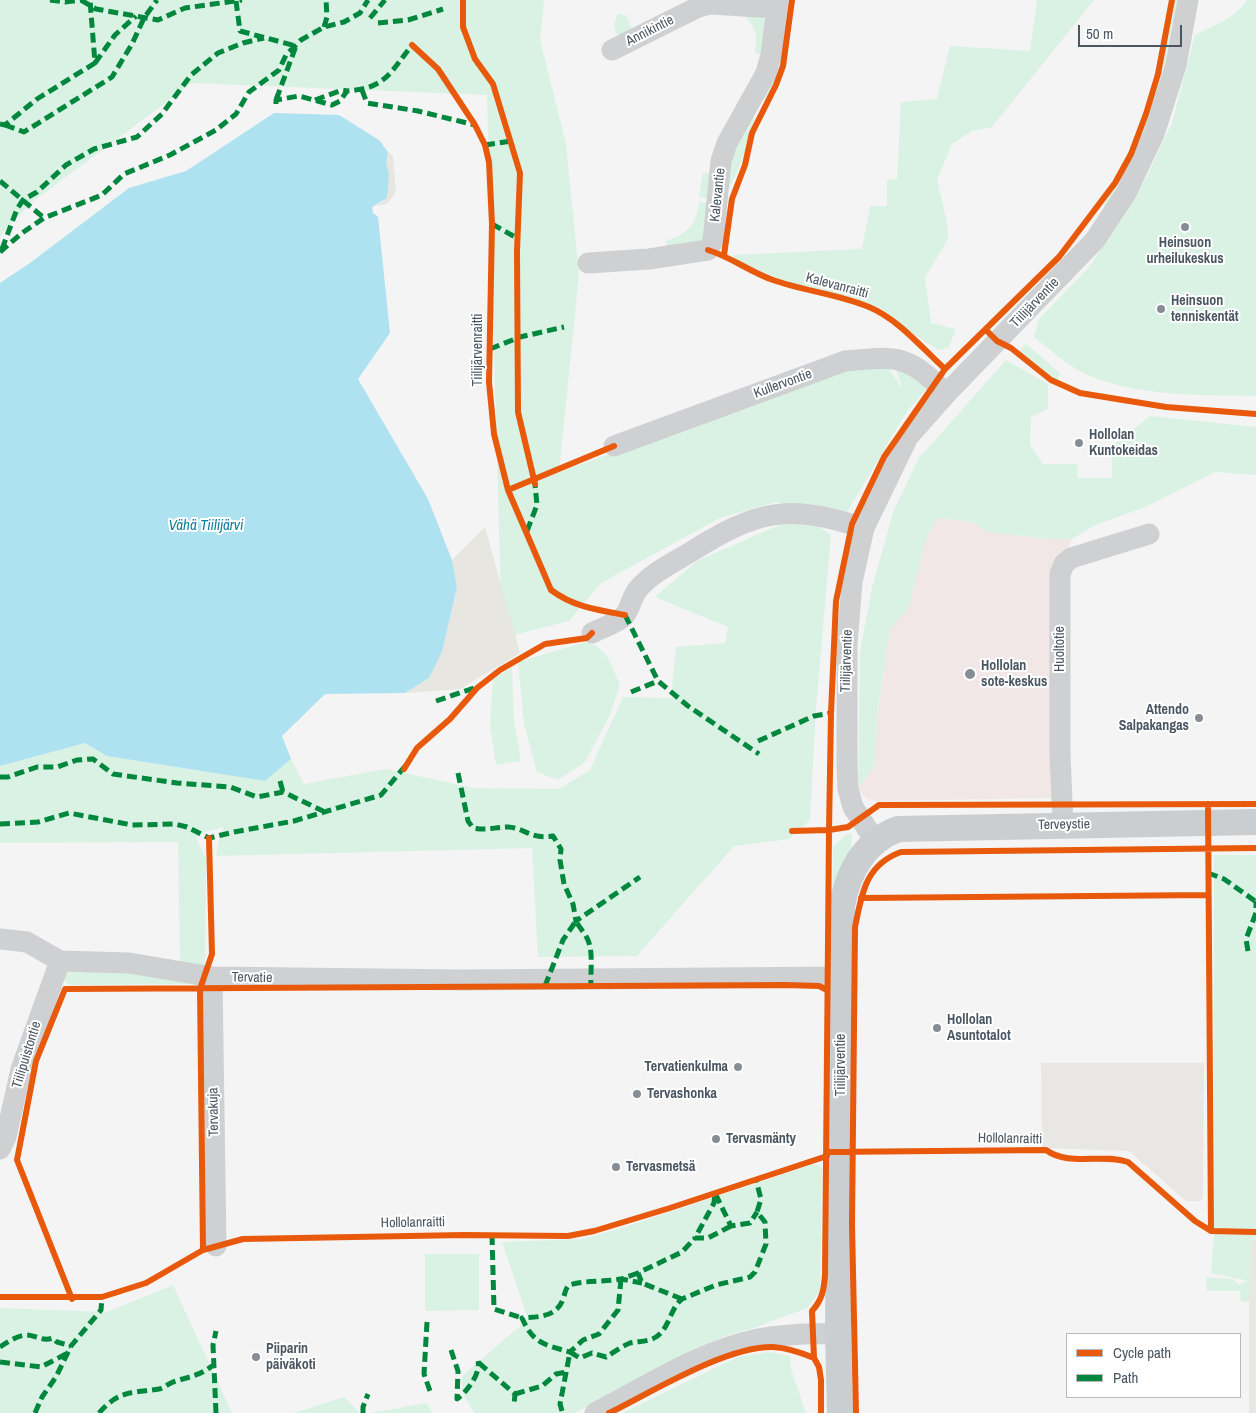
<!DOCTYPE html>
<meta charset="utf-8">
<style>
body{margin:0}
#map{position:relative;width:1256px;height:1413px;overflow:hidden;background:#f4f4f4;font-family:"Archivo Narrow",sans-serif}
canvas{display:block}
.legend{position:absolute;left:1066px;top:1333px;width:175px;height:65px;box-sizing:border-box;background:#fff;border:1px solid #b7bbc0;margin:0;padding:6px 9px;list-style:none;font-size:15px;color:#4a5661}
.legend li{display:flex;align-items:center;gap:10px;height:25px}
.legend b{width:25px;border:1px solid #b7bbc0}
.scale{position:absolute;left:1078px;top:25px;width:104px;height:22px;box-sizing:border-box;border:2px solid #4a5661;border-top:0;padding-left:6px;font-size:15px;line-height:18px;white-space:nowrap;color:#4a5661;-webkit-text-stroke:4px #fff;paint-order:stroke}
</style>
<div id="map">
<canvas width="1256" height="1413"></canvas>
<ul class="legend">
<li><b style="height:6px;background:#e8590c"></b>Cycle path</li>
<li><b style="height:6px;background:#00873e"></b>Path</li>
</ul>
<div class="scale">50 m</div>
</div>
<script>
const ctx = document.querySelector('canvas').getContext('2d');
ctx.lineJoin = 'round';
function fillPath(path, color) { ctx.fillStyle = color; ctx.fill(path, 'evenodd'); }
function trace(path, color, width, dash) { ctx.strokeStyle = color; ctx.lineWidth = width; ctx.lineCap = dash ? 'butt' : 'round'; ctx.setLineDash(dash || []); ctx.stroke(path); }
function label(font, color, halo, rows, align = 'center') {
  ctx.font = font + ' "Archivo Narrow",sans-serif'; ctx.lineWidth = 4; ctx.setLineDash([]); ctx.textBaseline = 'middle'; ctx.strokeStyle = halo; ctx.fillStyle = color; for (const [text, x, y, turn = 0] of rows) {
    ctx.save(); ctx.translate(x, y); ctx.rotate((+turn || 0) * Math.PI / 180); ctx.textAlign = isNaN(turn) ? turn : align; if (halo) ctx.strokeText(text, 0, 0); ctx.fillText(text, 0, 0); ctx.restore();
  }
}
const commercial = new Path2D(`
 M1041,1063H1204L1203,1198L1200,1201H1186L1129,1151L1042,1148Z
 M1256,1239V1413H1249V1281L1251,1240Z`);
const medical = new Path2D(`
 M936,518L973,522L987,532L1048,539H1072L1056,572V798L876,801L867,799L858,789L875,764L877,720L890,628L908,609L925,542Z`);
const green = new Path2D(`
 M0,0H544L540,40L566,144L579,274L559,472L867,363L886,364L903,390L894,363L929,386L907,411L846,514L776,502L720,518L601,583L569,621L502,638L487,95L192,83L31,203L0,236Z
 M1037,0H1094L992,127L972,131L952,144L937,180L947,222L948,239L925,278L931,323L956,329L949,347L938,350L903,327L880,307L825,291L796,286L734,259L733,255L862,249L870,206H887V180L897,179L901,102L937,99L950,46L1030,51Z
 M1175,0H1179L1168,66L1134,165L1105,208L1104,204C1146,142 1164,73 1175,0Z
 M1247,0H1256V396C1203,395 1140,397 1090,376C1070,368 1051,350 1034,337L1039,319L1090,266L1147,176L1172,123L1195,35C1213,26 1236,18 1247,0Z
 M618,14L626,15L634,34L622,38L616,33L614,24Z
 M742,14L761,15L766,21L764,54H757L755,52C758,31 756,29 742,14Z
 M786,19C795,33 775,83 768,98L763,100Z
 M754,115C756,124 735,184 726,192L731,157Z
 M703,173L713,174L711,199L699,197Z
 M699,202L712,203L705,242L667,249L666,241C687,234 697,224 699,202Z
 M1026,344L1060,373L1057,381L1021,355L1020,350Z
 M1006,360L1048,384V409L1031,417L1030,445L1043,464H1077L1078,478H1112V446L1150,416L1256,427V475L1215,472L1145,507L1093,526L1072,539H1048L987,532L973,522L936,518L925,542L908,610L890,628L877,717L875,764L858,789L860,652L872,588L893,512L919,458Z
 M782,524H815L831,535L816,708L810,820L789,839L734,846L637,956L538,957L532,848L216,856L219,839L224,827L205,832L196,838L206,858L205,966L180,963L178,842L0,843V766L85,743L107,756L265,781L291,759L304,784L386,769L474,788L559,789L590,770L623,697L671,698L676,647L725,643L728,627L655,597L697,561Z
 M586,642C607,646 612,667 620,685L610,715L585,762L558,780L537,772L524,724L518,662Z
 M512,667L514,721L521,761L496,765L490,725L493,679Z
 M848,833L852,835L851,852L832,955L833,847Z
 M1214,855H1256V1237L1251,1240L1249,1301L1241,1302L1240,1291H1207L1206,1277L1232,1279L1239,1285L1248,1281L1211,1273L1214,1236Z
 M83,966L198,984L69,985L64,980L66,973Z
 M814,1164L820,1166L822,1170L820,1291L807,1308L751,1329L724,1336L575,1413H474L462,1392V1376L528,1319L502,1242L582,1239L622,1228Z
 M425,1254H479V1310L425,1311Z
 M173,1285L232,1413H0V1308L107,1312Z
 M769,1352L790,1356L791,1369L806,1413H622L738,1357Z
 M344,1397L360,1413H294Z
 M427,1403L432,1413H370Z`);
const sand = new Path2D(`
 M388,152L393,156L396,192L387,204L376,206L387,198L386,163Z
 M485,527L520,653L460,689L405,693L429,678L442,652L457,587L452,560Z`);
const water = new Path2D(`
 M274,113L339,115L379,140L388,152L386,163L389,174L387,198L372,207L373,213L378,217L390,333L358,379L428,499L452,560L457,587L442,652L429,678L405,693L325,694L282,736L291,759L265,781L107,756L85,743L0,766V283L30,263L129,188L186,171Z`);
const minor = new Path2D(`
 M612,50L696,8L710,4L777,8
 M588,263L649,259L708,250L713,241L721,161L727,143L766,73L771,55L778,0
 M614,446L845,361C896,356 909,354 946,394
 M592,633C601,628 618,623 625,615C631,607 632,595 639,588C652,573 672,563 689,553C757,510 787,503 864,528
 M1063,825L1060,754V574L1064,564L1071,558L1149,534
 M875,841L853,807L848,789L847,765V644L852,582L864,528L908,437L946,394L1095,240L1126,193L1154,134L1176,65L1188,0
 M0,939L27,942L60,961L129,963L212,977L462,980L841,977
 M212,977L216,1246
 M0,1149L6,1137L21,1069L60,961
 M595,1413C647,1386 700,1351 758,1339C785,1334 811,1333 838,1334`);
const major = new Path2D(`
 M840,1413L838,1334L842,906C848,872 864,842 898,829L1256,822`);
const quiet = new Path2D(`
 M50,0L65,2L81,0
 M81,0L96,9L158,20L185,8L242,0
 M236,1L240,31L296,46L276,100
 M370,18L385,0
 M378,23L408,20L443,9
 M324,27L327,17L326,0
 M95,63L115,35L136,16
 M362,90L367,103L418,111L475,125
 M315,100L342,90L347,91
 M276,104V100L299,96L332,105L340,101L347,91C386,88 390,73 412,45
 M0,124L5,125L37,99L95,63L90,0
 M5,125L24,132L112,77L132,44L144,18L157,0
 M485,145L511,141
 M0,181L44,218
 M492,224L517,238
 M2,249L17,209L23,200L37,192L66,165L94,149L137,137L162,114L191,75L218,53L243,43L264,38
 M0,252L22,233L44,218L102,195L124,174L170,155L216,130L236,114L249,92L279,70L286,55L301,40L324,27L344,22L360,13L368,0
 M490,349L520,337L564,327
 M527,531L537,505L535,484
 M625,615L658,681L688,706L759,754
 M631,692L658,681
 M436,701L474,688
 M758,741L814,716L831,713
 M458,773L468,821L473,828C488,831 494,827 508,827C525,828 531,840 553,836L561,849L560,860L564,884L573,904L576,921L640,877
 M0,777H8L37,767H57L77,760L93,759L113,774L177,783L230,787L257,797L283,792L323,811
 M280,781L283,792
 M0,824L38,822L69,813L132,825L175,824L187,827L209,838L234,832L294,821L381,795L406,765
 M1208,873L1224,879L1255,901
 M1248,951L1246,939L1256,913V901
 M545,986L563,940L576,921C579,927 584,932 587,938C594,951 590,972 591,987
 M731,1226L708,1238H695L714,1203L715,1193L731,1226L750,1223L757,1212
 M492,1235L494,1309L522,1318
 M638,1273L621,1279L642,1283
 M621,1279L618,1310L599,1334L583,1340L570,1352C544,1345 533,1343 522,1318C538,1317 557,1317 563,1299C565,1294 565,1289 569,1285C586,1280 604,1282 621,1279Z
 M682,1299L642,1283L638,1273L682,1252L695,1238
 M427,1322L424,1374L430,1391
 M0,1347C7,1342 17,1336 26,1335C36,1335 42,1342 53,1338L57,1342L71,1346
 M451,1350L458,1371L457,1399C467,1392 481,1373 478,1361
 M0,1362L41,1367L66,1354
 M479,1363L515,1394L514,1405
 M515,1394L542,1386L556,1374L567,1372
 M562,1411L560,1404L570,1352L580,1358L592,1353L606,1357C613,1353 622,1346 630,1343C638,1341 648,1342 656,1337C670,1328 670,1308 682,1299L716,1285L750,1277L755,1272L766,1244L765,1222L757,1212L761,1199L756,1180
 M35,1413L42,1397L56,1377L71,1346L101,1310L102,1297
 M99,1413C119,1390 132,1393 159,1389C164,1388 168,1384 173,1382C188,1377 199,1376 212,1366H215
 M216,1413L213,1345L216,1331
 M363,1413V1407L368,1394`);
const cycleway = new Path2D(`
 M463,0V27L475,59L493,84L520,173L517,251L518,412L535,484
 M412,45L438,69L475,125L485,145L489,162L492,224L489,382L494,434L508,490L551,590C574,607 597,610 625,615
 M708,250C731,257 750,272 773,280C804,291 838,294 869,307C898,319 922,348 945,369
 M724,255L732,199L745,165L752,133L776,85L783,66L792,0
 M986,330L997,341L1011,348L1051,380L1080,393L1166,407L1256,414
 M508,490L614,446
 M404,769L417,748L450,719L477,688L500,670L545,644L587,638L592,633
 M1208,804L1211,1231
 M792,831L829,830L831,713L836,601L852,524L884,457L945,369L1059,257L1115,183L1131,154L1146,114L1158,74L1172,0
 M861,898L1208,895
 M827,1152L1046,1150C1069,1167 1102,1153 1128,1162L1195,1221L1211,1231L1256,1232
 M203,1250L200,989L212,954L209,838
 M0,1297H102L146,1283L203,1250L243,1239L464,1235L568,1236L594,1231L670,1208L827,1156
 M72,1299L17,1160L36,1061L65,989L785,985L819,986L827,990
 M609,1413C652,1392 726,1346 773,1347C788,1348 800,1352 814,1358
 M821,1413V1380L819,1367L814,1358L812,1311C822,1300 824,1290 825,1275L829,830L848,827L879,805L1256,804
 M856,1413L852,1224L855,927C862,894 865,865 901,852L1256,848`);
const markers = [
 [1185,227,5,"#868d94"],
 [1161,309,5,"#868d94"],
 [1079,443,5,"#868d94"],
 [970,674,6,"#868d94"],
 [1199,718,5,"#868d94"],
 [937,1028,5,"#868d94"],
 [738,1067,5,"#868d94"],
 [637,1094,5,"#868d94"],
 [716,1139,5,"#868d94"],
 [616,1167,5,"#868d94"],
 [256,1357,5,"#868d94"]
];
const streetNames = [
 ["Annikintie",650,31,-27],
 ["Kalevantie",718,195,-84],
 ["Kalevanraitti",837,286,15],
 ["Tiilijärventie",1035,303,-46],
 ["Tiilijärvenraitti",478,350,-90],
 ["Kullervontie",783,384,-20],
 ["Huoltotie",1060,649,-90],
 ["Tiilijärventie",847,661,-88],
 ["Terveystie",1064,825,-1],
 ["Tervatie",252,978,1],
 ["Tiilipuistontie",27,1055,-73],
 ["Tiilijärventie",841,1065,-90],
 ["Tervakuja",214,1112,-91],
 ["Hollolanraitti",1010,1139,1],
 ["Hollolanraitti",413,1223,-1]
];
const poiNames = [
 ["Heinsuon",1185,243,"center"],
 ["urheilukeskus",1185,259,"center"],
 ["Heinsuon",1171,301],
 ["tenniskentät",1171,317],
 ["Hollolan",1089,435],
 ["Kuntokeidas",1089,451],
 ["Hollolan",981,666],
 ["sote-keskus",981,682],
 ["Attendo",1189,710,"right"],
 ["Salpakangas",1189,726,"right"],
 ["Hollolan",947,1020],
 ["Asuntotalot",947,1036],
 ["Tervatienkulma",728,1067,"right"],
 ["Tervashonka",647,1094],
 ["Tervasmänty",726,1139],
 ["Tervasmetsä",626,1167],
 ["Piiparin",266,1349],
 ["päiväkoti",266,1365]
];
const waterNames = [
 ["Vähä Tiilijärvi",206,526]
];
fillPath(commercial, '#e8e7e3');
fillPath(medical, '#f1e7e6');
fillPath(green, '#d9f2e3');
fillPath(sand, '#e7e6e1');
fillPath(water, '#aee2f0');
trace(minor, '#ced0d2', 21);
trace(major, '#caced1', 26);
trace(quiet, '#00873e', 5, [10, 5]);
trace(cycleway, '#e8590c', 6);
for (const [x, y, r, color] of markers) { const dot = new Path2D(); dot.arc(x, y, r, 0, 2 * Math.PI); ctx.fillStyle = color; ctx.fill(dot); trace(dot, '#fff', 2); }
label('14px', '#4a5661', '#fff', streetNames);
label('bold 14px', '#4a5661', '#fff', poiNames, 'left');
label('italic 15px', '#0c7c9b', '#fff', waterNames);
</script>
